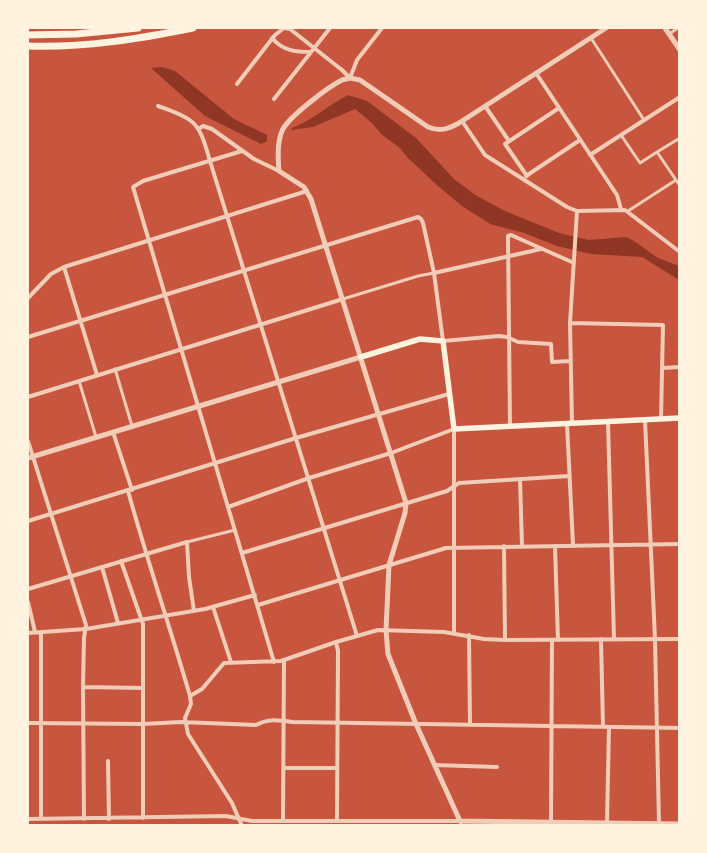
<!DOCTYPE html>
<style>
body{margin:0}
#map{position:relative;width:707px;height:853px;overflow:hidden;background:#c8553d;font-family:"Nunito Sans",sans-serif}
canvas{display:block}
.frame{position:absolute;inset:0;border:29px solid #fff3e0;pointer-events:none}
</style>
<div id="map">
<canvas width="707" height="853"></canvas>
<div class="frame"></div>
</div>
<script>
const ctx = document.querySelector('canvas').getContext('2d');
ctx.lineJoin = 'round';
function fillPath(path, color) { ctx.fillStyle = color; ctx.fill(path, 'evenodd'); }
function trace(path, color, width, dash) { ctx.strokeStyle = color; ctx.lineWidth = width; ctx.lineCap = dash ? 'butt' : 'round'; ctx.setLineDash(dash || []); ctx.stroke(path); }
const water = new Path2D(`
 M162,67L175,71L234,119L267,135V141L261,144L205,116L151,68Z
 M348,95L367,101L416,138L455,180L477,196L505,211L559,233L589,240L626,237L634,241L658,258L679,266V280L642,257L591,254L557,246L524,233L490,224L462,206L438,186L408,158L400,148L381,134L372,123L355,109L313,127L291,130L292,128C313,120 328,105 348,95Z`);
const pedestrian = new Path2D(`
 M669,34L678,28
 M591,38L644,120
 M621,135L640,163L657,152L680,186
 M657,152L680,138
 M628,211L676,180
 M343,299L418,276L434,273
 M115,369L132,426
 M79,381L96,437
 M187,542L235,530`);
const minor = new Path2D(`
 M272,38C283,51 296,52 311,52
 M536,73L617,195L621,209
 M350,78L357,60L382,28
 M237,84L275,35L284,28L290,29L342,70L350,78
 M274,99L330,28
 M158,106C169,110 182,114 191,121C202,129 206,148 210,161L357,636
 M485,106L509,141
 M462,121L485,155L567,207L577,211L625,210L680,252
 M198,129L203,126L212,129L254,159L279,171
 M242,151L143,181L133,187L274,662
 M590,155L680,97
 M526,176L580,140
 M527,176L505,144L559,108
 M64,267L97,375
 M434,273L541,249
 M28,298L51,274L64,267L307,191
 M570,323L663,325L661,419
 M28,337L418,217L421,219L423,223L434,273L443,341L499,336L507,337L518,342L551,344L552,362L571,361
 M662,368L680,367
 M28,397L343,299
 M645,420L655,639L659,823
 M608,422L614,639
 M572,423L570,323L577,211
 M567,424L573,545
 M510,426L508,236L511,235L574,263
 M113,432L132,490
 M28,441L86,625L84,638L83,687L84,819
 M520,479L522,546
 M128,491C147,560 170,627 190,696L191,704L185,718L188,734L232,803L242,826
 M228,507L309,478L391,453L454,429V633
 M28,521L296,438L449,394
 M504,546L505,640
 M555,546L558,640
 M242,553L447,491L459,483L569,476
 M121,561L143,624V818
 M102,567L118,623
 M28,589L187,542L189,577L194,611
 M28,602L35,632
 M258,605L446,548L680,544
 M213,607L231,662
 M41,632V819
 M28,633L86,629L205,609L255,595
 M469,635L470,724
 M601,639L603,727
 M336,642L338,651L337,821
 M83,687L143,688
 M190,696L202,689L224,663L281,661L336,642L378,630L444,632L484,639L505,640L680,639
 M28,723L143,724L181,722L256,725C269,718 279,720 293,722L680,728
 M108,761L109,819
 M434,765L497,767
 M284,768H337
 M28,819L226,816L252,821H460L462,826
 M283,821L284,660
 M551,822L552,640
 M607,822L609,727`);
const tertiary = new Path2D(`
 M606,28L459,123C448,129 440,132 428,127L360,80L350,78L342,80C328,87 287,118 282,131C277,143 278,158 279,171L304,187L311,199L406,503L405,513L389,565L386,630L388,654L416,724L460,821L680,824
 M665,28L680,50
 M28,458L361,357`);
const secondary = new Path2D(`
 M361,357L420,339L443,341L454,429L680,418`);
const motorway = new Path2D(`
 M28,35L76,34L138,28
 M28,46C84,48 138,39 193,28`);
fillPath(water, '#8f3625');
trace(pedestrian, '#f1ccb7', 3);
trace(minor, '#f1ccb7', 4);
trace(tertiary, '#f1ccb7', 5);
trace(secondary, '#fff3e0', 5.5);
trace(motorway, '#fff3e0', 7);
</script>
